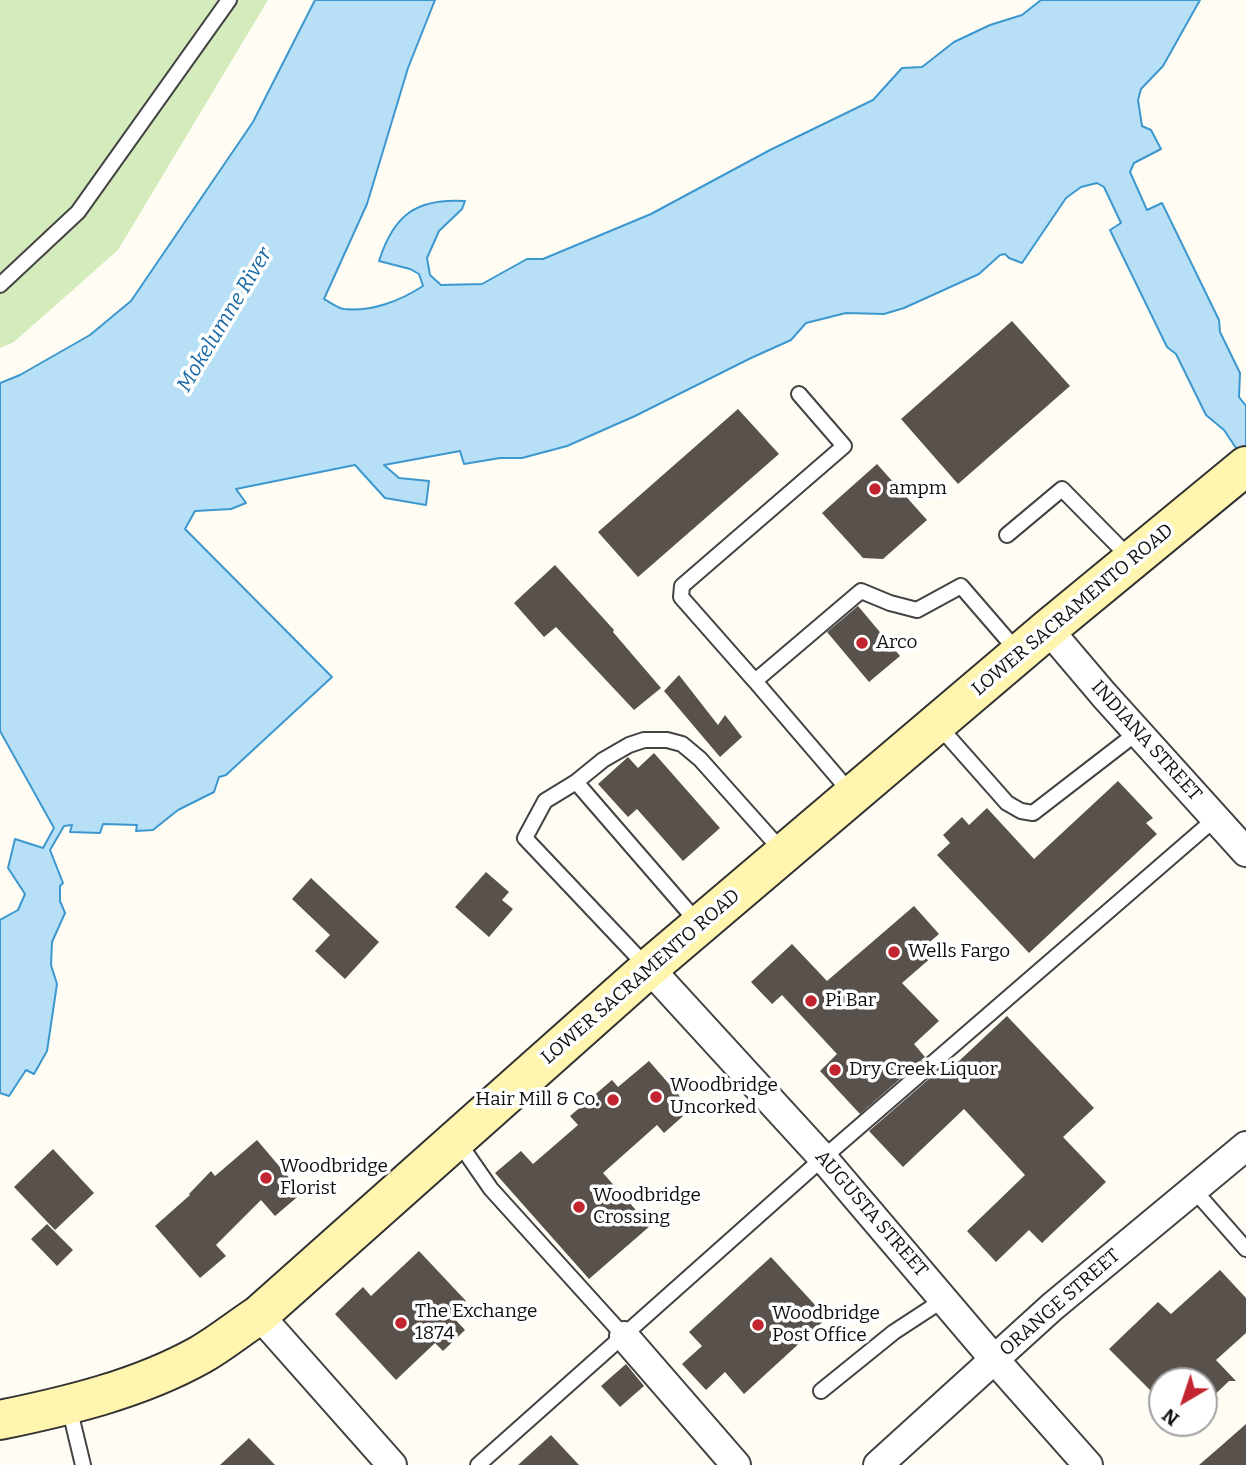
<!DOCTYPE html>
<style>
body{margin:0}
#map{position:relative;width:1246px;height:1465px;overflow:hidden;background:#fffcf3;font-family:Bitter,serif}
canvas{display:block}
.north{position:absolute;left:1148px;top:1367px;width:70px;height:70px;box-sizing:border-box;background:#fff;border:2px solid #9f9f9f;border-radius:50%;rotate:219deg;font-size:19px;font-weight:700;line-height:28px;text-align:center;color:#101010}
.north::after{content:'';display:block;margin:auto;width:24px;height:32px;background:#c2252f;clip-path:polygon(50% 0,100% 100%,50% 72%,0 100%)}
</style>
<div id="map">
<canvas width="1246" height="1465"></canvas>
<div class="north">N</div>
</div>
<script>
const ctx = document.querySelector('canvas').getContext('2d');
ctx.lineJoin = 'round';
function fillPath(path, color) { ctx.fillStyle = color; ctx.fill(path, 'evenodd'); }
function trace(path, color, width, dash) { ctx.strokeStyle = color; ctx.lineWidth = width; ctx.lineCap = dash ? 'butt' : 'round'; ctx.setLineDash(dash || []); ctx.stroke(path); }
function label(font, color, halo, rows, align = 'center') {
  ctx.font = font + ' Bitter,serif'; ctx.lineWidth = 7; ctx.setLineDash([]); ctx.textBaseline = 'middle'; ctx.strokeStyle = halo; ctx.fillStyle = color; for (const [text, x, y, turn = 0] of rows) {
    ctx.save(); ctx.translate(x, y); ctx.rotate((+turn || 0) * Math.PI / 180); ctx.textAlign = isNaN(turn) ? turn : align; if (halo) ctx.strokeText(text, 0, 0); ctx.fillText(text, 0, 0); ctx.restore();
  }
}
const green = new Path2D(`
 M0,0H268L118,250L14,342L0,348Z`);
const water = new Path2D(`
 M315,0H435L408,68L367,204L324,299C330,302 337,308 344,309C371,312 400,301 423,286L419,274L410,269L379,261C394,214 417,198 465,201L462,209L439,231L427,258L430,275L441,285L482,284L527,259H543L651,214L770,150L873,100L902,68L922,67L954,42L990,25L1022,15L1041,0H1200L1163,66L1141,89L1138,100L1142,126L1151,130L1161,149L1134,163L1130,172L1147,210L1162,203L1219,320L1220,332L1240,373L1239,397L1246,406V463L1224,430L1206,415L1176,354L1167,347L1110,230L1121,223L1104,187L1097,183L1081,187L1066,198L1022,263L1009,258L1005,254L1000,255L979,274L904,308L884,314L846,313L806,323L791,340L751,358L635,416L567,446L522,458H500L464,464L460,451L384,465L399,478L429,481L426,505L385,498L355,465L236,489L246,503L231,509L195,511L185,529L332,677L226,775L219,777L214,792L178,810L153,830L136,831L137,825L103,824L100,833L70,832L72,825L64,826L50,850L63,883L60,886V901L65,913L52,942L51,965L57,984L47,1051L34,1074L26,1070L9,1096L0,1093V920L18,910L25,894L8,868L15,839L43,848L54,828L0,731V383L20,375L90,335L131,301L253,122Z`);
const building = new Path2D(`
 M1012,321L1070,386L958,484L901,419Z
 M738,409L779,454L638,577L598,532Z
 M877,464L927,520L883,559L863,558L822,513Z
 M555,565L614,630L613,632L661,688L634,710L556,627L544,637L514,603Z
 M858,606L900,656L869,682L827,632Z
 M679,675L718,725L725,715L742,737L720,757L664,691Z
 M654,753L720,828L683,861L637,809L628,817L598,784L628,757L638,768Z
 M1118,781L1153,818L1146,823L1157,834L1029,953L937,855L950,843L943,835L962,817L969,825L987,808L1034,859Z
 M486,872L509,892L502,900L513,909L489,937L455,907Z
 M311,878L379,942L345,979L315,951L330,935L292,899Z
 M914,906L939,934L924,947L932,957L902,983L939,1021L914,1044L925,1057L860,1114L820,1071L837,1054L782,995L772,1004L751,982L792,944L827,981Z
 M1007,1016L1094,1108L1063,1137L1106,1182L1042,1243L1029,1230L996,1262L967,1231L1025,1175L964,1109L903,1167L869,1131L938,1071L943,1076Z
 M649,1061L691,1109L664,1133L657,1125L603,1173L650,1226L589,1279L495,1173L521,1151L533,1164L578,1125L570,1116L612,1080L618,1087Z
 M257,1140L302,1193L275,1216L261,1200L216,1245L226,1256L200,1278L155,1226L190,1195L189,1194L211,1171L215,1176Z
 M53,1149L94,1193L55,1230L14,1187Z
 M47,1224L73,1250L57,1266L31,1239Z
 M419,1251L466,1301L451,1315L465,1330L443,1351L435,1343L396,1380L335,1314L363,1287L371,1296Z
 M771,1257L827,1318L744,1394L725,1372L706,1390L682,1364L702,1346L689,1332Z
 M1220,1270L1246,1298V1333L1216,1360L1236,1381H1229L1204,1405V1381H1162V1402L1109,1349L1158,1302L1171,1314Z
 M626,1364L644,1386L620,1407L601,1386Z
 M1246,1424V1465H1199L1221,1446Z
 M551,1435L579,1465H518Z
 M249,1438L275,1465H220Z`);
const service = new Path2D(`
 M0,285L78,212L229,0
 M1007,535L1062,489L1131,559
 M755,681L681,597L682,586L844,446L799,394
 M938,725L1007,803L1021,811L1033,813L1138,732
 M576,782L603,760L629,745L644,740H667L682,744L700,759L783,852
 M851,793L755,681L861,591L890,603L917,610L961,586L1018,652
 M648,968L525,838L545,801L576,782L699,924
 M457,1140L491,1189L624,1336
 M1194,1190L1246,1249
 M821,1391L894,1332L943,1300
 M69,1407L83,1465
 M478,1465L823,1158L1216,818`);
const minor = new Path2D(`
 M1048,629L1104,695L1246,852
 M649,968L823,1158L994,1359L1088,1465
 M259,1315L392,1465
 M624,1336L736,1465
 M878,1465L1052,1307L1246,1146`);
const secondary = new Path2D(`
 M0,1420C68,1406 139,1389 200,1355C221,1343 239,1328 259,1315L649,968L1048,629L1246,466`);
const markers = [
 [875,489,7,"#c2252f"],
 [862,643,7,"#c2252f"],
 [894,952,7,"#c2252f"],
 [811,1001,7,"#c2252f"],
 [835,1070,7,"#c2252f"],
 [656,1097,7,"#c2252f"],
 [613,1100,7,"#c2252f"],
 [266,1178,7,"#c2252f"],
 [579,1207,7,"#c2252f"],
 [401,1323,7,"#c2252f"],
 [758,1325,7,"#c2252f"]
];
const poiNames = [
 ["ampm",889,489],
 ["Arco",876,643],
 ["Wells Fargo",908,952],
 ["Pi Bar",825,1001],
 ["Dry Creek Liquor",849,1070],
 ["Woodbridge",670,1086],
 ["Uncorked",670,1108],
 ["Hair Mill & Co.",599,1100,"right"],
 ["Woodbridge",280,1167],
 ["Florist",280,1189],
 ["Woodbridge",593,1196],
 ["Crossing",593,1218],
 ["The Exchange",415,1312],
 ["1874",415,1334],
 ["Woodbridge",772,1314],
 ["Post Office",772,1336]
];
const streetNames = [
 ["LOWER SACRAMENTO ROAD",1073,610,-40],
 ["INDIANA STREET",1146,741,48],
 ["LOWER SACRAMENTO ROAD",641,977,-41],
 ["AUGUSTA STREET",871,1214,49],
 ["ORANGE STREET",1060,1303,-41]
];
const waterNames = [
 ["Mokelumne River",225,320,-59]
];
fillPath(green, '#d4ebbb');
fillPath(water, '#b7e0f7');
trace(water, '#3d97cf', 2);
fillPath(building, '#59514c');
trace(service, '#434343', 18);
trace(minor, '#434343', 32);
trace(secondary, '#323232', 42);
trace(service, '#fff', 14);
trace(minor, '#fff', 28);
trace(secondary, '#fff5ae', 38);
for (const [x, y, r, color] of markers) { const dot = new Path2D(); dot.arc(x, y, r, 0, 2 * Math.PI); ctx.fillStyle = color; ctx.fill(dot); trace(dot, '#fff', 2.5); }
label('19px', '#101010', '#fff', poiNames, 'left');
label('19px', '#101010', '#fff', streetNames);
label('italic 21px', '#1768a4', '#fff', waterNames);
</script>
